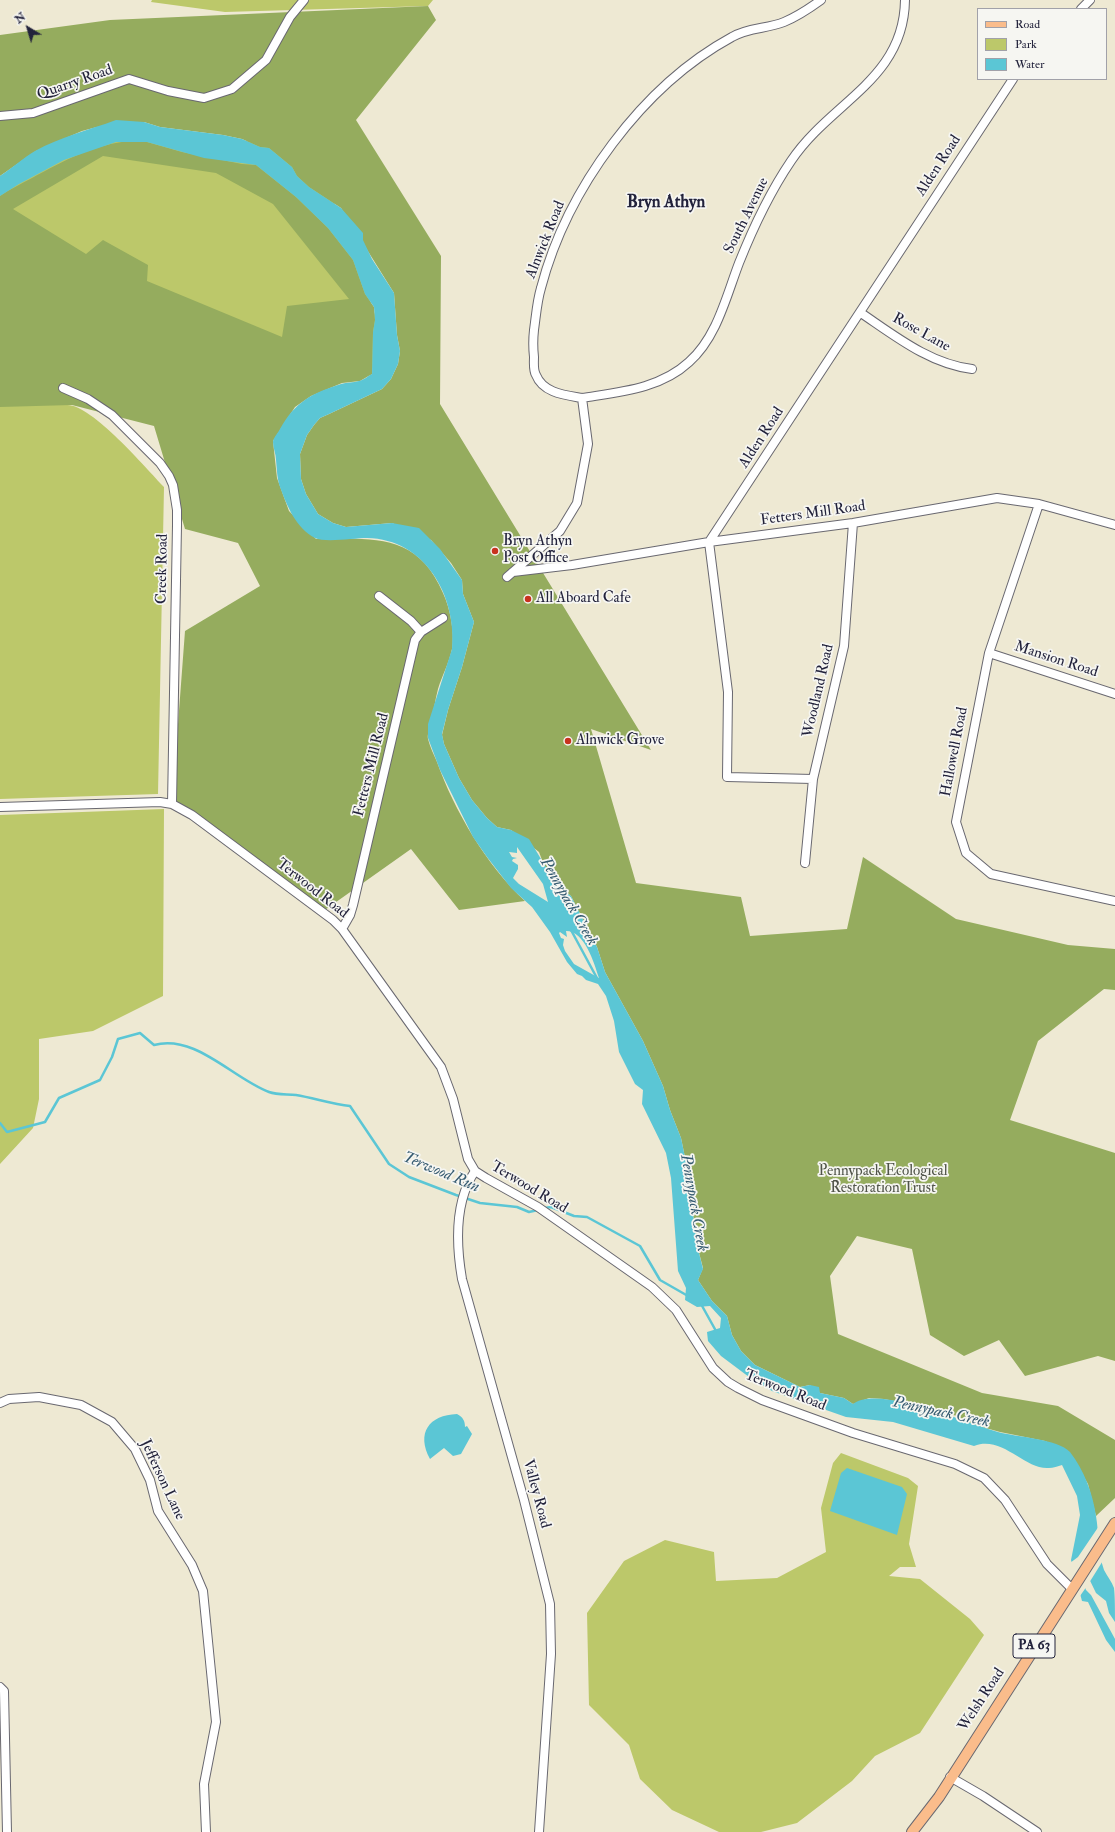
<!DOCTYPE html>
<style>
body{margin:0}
#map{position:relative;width:1115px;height:1832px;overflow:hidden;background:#eee9d3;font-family:"IM FELL Double Pica",serif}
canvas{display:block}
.legend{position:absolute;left:977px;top:8px;width:130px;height:72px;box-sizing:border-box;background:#f6f6f2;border:1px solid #a1a1a9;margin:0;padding:5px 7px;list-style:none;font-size:12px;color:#22223b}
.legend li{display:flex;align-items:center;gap:8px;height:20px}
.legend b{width:20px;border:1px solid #a1a1a9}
.north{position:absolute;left:8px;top:8px;width:40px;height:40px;-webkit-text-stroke:3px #f6f6f2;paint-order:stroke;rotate:322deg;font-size:11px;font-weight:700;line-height:16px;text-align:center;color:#22223b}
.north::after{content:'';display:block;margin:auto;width:14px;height:18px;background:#22223b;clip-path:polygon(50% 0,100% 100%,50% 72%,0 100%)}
</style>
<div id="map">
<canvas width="1115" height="1832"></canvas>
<ul class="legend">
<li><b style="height:5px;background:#fabc8b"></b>Road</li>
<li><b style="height:11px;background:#bcc86a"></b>Park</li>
<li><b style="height:11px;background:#5bc6d5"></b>Water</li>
</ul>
<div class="north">N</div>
</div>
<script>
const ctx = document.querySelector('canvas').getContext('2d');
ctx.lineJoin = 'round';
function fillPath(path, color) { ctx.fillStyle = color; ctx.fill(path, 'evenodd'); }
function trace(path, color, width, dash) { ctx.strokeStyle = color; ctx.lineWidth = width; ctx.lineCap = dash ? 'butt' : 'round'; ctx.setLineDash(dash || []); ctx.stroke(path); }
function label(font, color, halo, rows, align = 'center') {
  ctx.font = font + ' "IM FELL Double Pica",serif'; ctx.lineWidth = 3.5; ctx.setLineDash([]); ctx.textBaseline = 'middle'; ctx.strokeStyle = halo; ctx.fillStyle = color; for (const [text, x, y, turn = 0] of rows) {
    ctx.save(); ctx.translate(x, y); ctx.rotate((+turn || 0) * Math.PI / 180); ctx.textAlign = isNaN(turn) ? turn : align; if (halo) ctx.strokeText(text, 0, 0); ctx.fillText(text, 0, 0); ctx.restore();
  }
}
const green = new Path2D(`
 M152,0H433L428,6L225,12L151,2Z
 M83,134L275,142L329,188L381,331L371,376L0,225V185Z
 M0,379L67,405C91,404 146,468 164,487L158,794L0,799Z
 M164,809L163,996L93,1031L39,1039V1099L33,1128L0,1164V815Z
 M841,1453L908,1478L918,1486L909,1544L916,1567H900L889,1576L920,1579L970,1619L984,1635L920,1733L875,1756L852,1781L797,1823L761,1832H719L672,1810L640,1779L629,1745L589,1705L587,1613L624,1561L665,1540L714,1552L716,1581L777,1578L826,1552L821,1508L833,1463Z`);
const forest = new Path2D(`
 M428,6L436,20L356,120L441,256L440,404L651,750L591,729L636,883L741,897L750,936L847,929L863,857L956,919L1068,945L1115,949V990L1104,989L1038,1041L1010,1120L1115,1153V1361L1098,1356L1025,1376L999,1340L964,1356L930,1335L912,1249L857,1236L830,1276L838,1334L982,1393L1058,1406L1115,1440V1498L1096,1516L1088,1484L1069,1452L1045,1441L1000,1432L968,1423L957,1416L915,1405L884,1399L869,1398L853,1404L844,1398L820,1393L810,1385L800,1387L755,1365L741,1351L732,1335L727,1316L712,1301L698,1280L703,1268L697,1245L687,1167L681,1138L670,1110L663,1086L643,1041L605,972L597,947L571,896L556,884L545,868L539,852L511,830L497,827L487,818L472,800L459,778L444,744L442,735L448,710L462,667L474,622L463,594L462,580L451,563L431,540L392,523L346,527L333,523L318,514L306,494L301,479L300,454L307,435L314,425L320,418L329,414L382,389L391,379L398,364L400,351L397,335L394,293L341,208L309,187L297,176L292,167L269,148L260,147L242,139L223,135L160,127L144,122L97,127L82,131L36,151L0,176V35L110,20Z
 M130,141L147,142L182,152L242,164L256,165L296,197L328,228L353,260L365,294L374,307L375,320L373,332L372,374L360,381L342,383L311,396L295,407L273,441L277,478L289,511L316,539C373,539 417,532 443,593C450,608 455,633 452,649C449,663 442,676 438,689C435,700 434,711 431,722C430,727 427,734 428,739C430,747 434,755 437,762C454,810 487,866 525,901L459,910L411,849L322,912L172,804L185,631L260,586L238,543L185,529L154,426L72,405L0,407V196C10,189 21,184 32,178C63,161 95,144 130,141ZM103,156L216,173L273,204L349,299L287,306L282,337L147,281L148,265L103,240L86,254L13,209Z`);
const water = new Path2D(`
 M116,120L144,122L160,127L223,135L242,139L260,147L269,148L292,167L297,176L309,187L341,208L363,233V240L372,259L394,293L397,335L400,351L398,364L391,379L382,389L329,414L320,418L314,425L307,435L300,454L301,479L306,494L318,514L333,523L346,527L392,523L419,528L440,549L462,580L463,594L474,622L462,667L448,710L442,734L444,744L459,778L472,800L487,818L497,827L511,830L529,839L556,884L571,896L597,947L605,972L643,1041L663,1086L670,1110L681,1138L687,1167L697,1245L703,1269L698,1280L712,1301L727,1316L732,1335L741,1351L755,1365L800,1387L810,1385L819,1387L820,1393L844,1398L853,1404C878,1384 969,1424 998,1432C1016,1437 1058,1439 1070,1452C1084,1470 1093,1494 1096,1516C1099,1534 1098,1553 1104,1570C1107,1576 1112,1582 1114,1588C1115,1597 1115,1612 1115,1622L1109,1613L1106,1601L1096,1593L1080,1560L1076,1564L1086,1590L1091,1595L1115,1639V1652L1106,1640L1088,1602L1082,1601L1071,1560L1080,1515L1077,1496L1062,1465C1058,1466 1053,1468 1049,1468C1024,1470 1003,1435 974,1446L893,1422L846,1417L772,1391L749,1377L721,1356L708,1341L707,1332L720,1328L721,1318L710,1306L697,1307L685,1300L686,1288L678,1271L671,1178L666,1153L642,1104L643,1090L635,1084L619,1052L614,1021L606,996L598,984L586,980L582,976L577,974L567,962L550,932L532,907L511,888L487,857L473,837L440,770L428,738V724L452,649C457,596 425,539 367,538C355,538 325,543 315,538C296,528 287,506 280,487C277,478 277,470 276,460C276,454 273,448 273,442C273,438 278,433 280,429C295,402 312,393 341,384C347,382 353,383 359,381C364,380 368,376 372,374L373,332L375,320L374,307L365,294L353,260L328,228L296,197L256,165L204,158L147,142H116L64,160L19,184L0,196V176C12,168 23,158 35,151C60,137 89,130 116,120ZM517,847L543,884L548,902L519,884L513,878L518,869V865L512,861L513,859L517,858L512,857L509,852L517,853ZM566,931C585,931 594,963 599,978L574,964L565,951L563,945L564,939L561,938L559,933L560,932L567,937Z
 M457,1414C463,1417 465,1421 465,1427L467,1426L472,1434L461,1454L453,1456L444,1448L430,1459C416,1433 429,1415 457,1414Z
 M847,1468L902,1487L907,1494L897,1535L830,1511L841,1473Z`);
const pier = new Path2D(`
 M1099,1526L1104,1559L1089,1583L1079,1565L1087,1586L1080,1596L1070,1563L1078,1557Z`);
const stream = new Path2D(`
 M571,930L598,980
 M0,1123L7,1132L45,1122L59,1098L100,1080L112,1057L118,1039L140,1033L154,1045C196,1034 232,1078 269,1092C277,1095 287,1094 296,1095C314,1098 332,1104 350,1106L389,1164L409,1177L456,1195L480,1203L517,1207L529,1212L538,1210
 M545,1208L551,1207L574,1216L587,1217L640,1246L660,1280L688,1296
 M701,1304L716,1331`);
const minor = new Path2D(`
 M1081,9L1090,0
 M0,116L33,113L129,79L168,91L204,98L232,89L266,60L290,17L304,0
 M861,313C895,336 930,364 972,369
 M63,388L88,399L112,415L160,463L169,476L173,485L177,510V525L172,804
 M582,398C619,392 660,389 689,362C717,337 726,297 739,263C753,228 770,192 791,161C830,102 904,80 905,0
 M1039,504L989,653L956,822L966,853L991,874L1115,901
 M513,572L572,565L709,542L853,523L997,498L1039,504L1115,525
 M507,577L560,531L577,503L588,444L582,398C565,395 543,393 536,375C533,370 534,362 534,357C533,348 533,339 534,330C536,316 537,301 541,288C567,189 642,86 732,37C749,27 767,29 784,22C796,17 810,8 821,0
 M379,596L411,621L421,632
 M989,653L1115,694
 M813,779L727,777L728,692L709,542L1013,79
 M0,807L160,802L172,804L192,815L333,920L342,929L441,1067L453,1099L468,1159L475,1171L486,1178L538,1207L652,1287L676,1310L713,1368L728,1382L738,1388L762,1400L853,1433L955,1464L984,1478L1005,1500L1047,1564L1071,1588
 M805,863L813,779L844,646L853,523
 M342,929L350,915L353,905L415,640L421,632L443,618
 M475,1171C454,1202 456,1244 462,1279L524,1500L550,1604L551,1654L539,1832
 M0,1403L9,1399L39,1397L81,1405L112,1422L135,1449L150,1480L158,1511L192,1565L203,1591L216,1722L204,1784L206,1832
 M0,1687L4,1691L7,1832
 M950,1777L983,1796L1037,1832`);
const major = new Path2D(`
 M912,1832L939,1797L1115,1523`);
const markers = [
 [495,551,4,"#c8321e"],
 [528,599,4,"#c8321e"],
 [568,741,4,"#c8321e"]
];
const shields = [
 [1034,1646,42]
];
const shieldNames = [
 ["PA 63",1034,1646]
];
const streetNames = [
 ["Quarry Road",75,83,-19],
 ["Alden Road",939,166,-57],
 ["South Avenue",747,216,-64],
 ["Alnwick Road",546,240,-68],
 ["Rose Lane",921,333,29],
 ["Alden Road",762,438,-57],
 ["Fetters Mill Road",813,514,-8],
 ["Creek Road",163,569,-89],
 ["Mansion Road",1056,660,18],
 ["Woodland Road",819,691,-77],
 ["Hallowell Road",955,752,-79],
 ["Fetters Mill Road",372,765,-76],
 ["Terwood Road",312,889,38],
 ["Terwood Road",529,1188,31],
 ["Terwood Road",785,1391,22],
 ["Jefferson Lane",162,1480,65],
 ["Valley Road",536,1494,75],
 ["Welsh Road",982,1700,-57]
];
const poiNames = [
 ["Bryn Athyn",503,542],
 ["Post Office",503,559],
 ["All Aboard Cafe",536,599],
 ["Alnwick Grove",576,741]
];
const parkNames = [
 ["Pennypack Ecological",883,1172],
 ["Restoration Trust",883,1189]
];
const waterNames = [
 ["Pennypack Creek",568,902,60],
 ["Terwood Run",441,1173,23],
 ["Pennypack Creek",693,1203,80],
 ["Pennypack Creek",941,1413,12]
];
const quarterNames = [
 ["Bryn Athyn",666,203]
];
fillPath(green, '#bcc86a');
fillPath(forest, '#95ac5e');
fillPath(water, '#5bc6d5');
fillPath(pier, '#eee9d3');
trace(stream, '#5bc6d5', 2.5);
trace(minor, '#696870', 10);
trace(major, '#696870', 12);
trace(minor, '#fff', 8);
trace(major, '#fabc8b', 10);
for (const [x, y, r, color] of markers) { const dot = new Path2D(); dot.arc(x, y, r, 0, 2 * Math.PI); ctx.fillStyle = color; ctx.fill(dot); trace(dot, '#f6f6f2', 1.5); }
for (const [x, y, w] of shields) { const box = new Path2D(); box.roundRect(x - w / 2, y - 12, w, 24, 3); ctx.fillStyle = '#f6f6f2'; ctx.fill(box); trace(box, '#22223b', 1); }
label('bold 14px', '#22223b', null, shieldNames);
label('15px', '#22223b', '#f6f6f2', streetNames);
label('15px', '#22223b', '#f6f6f2', poiNames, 'left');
label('15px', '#505449', '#f6f6f2', parkNames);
label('italic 16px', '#365b71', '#f6f6f2', waterNames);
label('bold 17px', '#22223b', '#f6f6f2', quarterNames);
</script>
